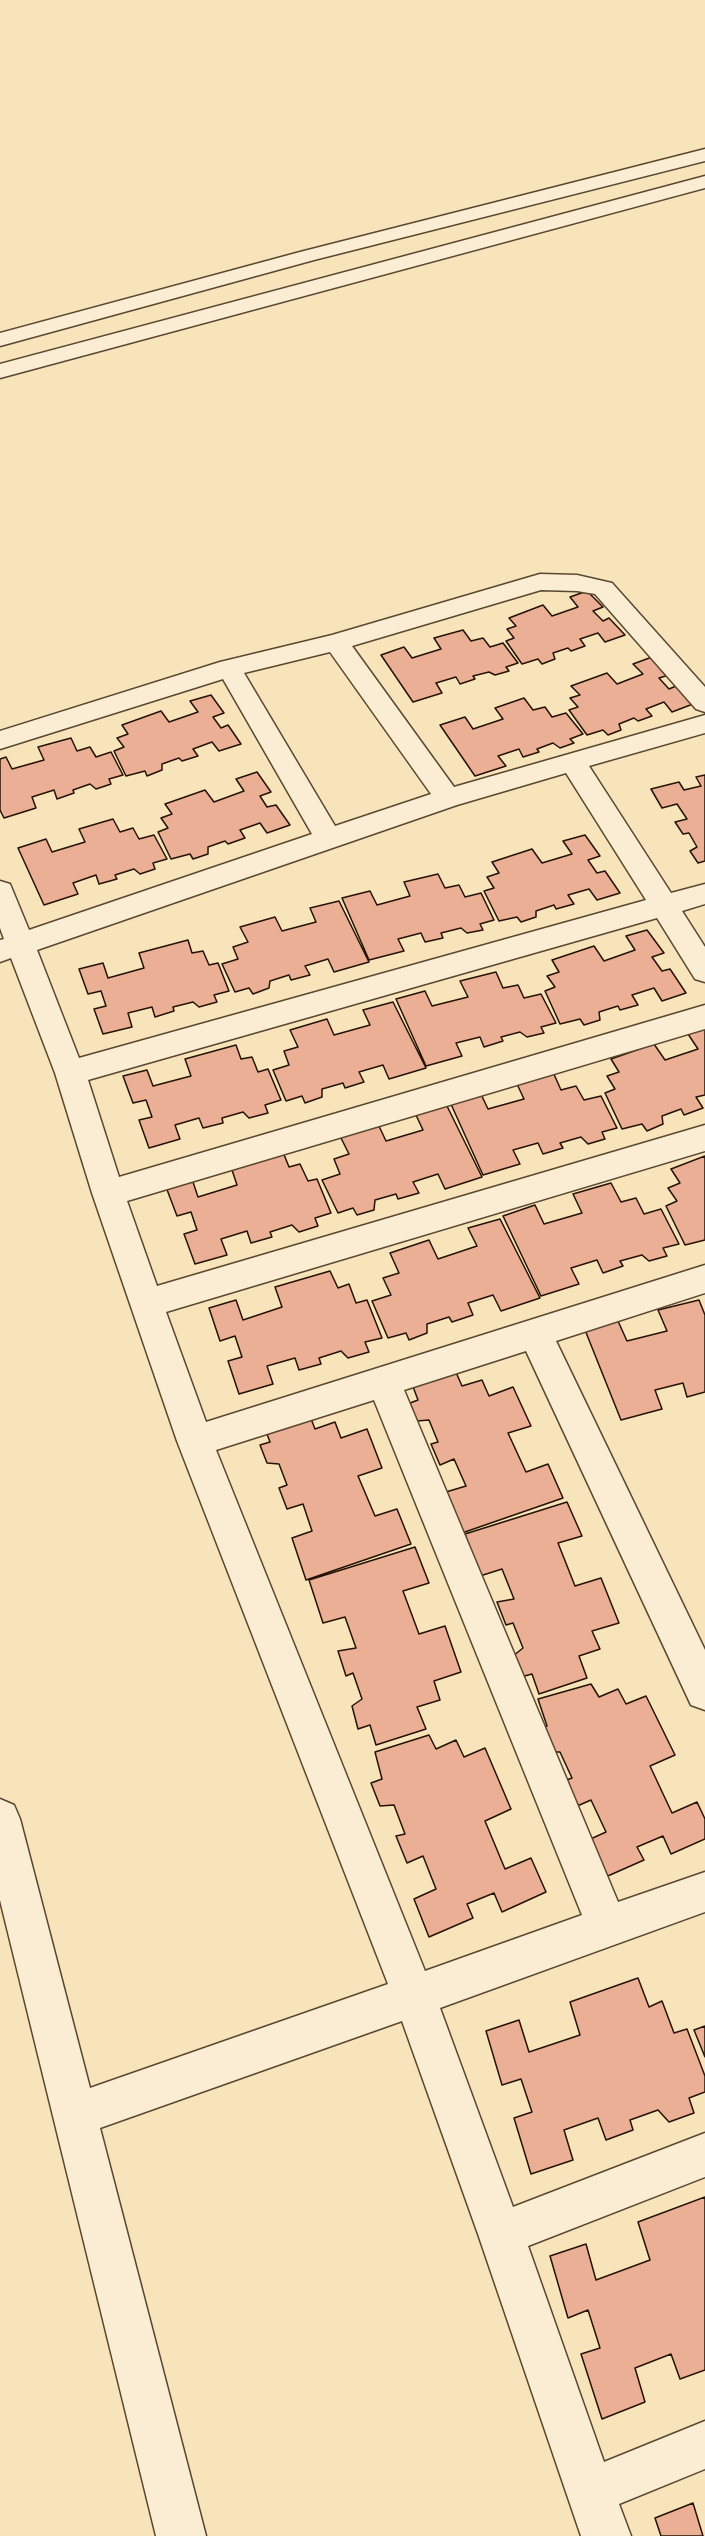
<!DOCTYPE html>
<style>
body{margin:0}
canvas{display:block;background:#f8e4bb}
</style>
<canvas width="705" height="2536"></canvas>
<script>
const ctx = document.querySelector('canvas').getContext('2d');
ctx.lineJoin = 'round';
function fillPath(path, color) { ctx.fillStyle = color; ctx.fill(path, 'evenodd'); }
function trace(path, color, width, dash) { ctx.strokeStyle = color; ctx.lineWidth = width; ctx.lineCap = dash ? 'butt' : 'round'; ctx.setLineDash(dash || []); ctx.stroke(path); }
const building = new Path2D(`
 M587,591L603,607L593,611L603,621L609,618L625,635L605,642L598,633L580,639L585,646L571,651L568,648L553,653L555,659L542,664L538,659L522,664L506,641L514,638L507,629L516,626L509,618L543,605L552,616L578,607L570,597Z
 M463,630L471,641L483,638L490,647L503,643L518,663L506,667L509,671L495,675L489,672L473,676L475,679L460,684L456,677L436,683L442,693L413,702L381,655L404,647L412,658L441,649L434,638Z
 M652,657L669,675L659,678L669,689L676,686L693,704L672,712L664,702L646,709L652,716L638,721L634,718L619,724L621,730L608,735L603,730L587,735L569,710L578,707L570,698L580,695L571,686L607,673L617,684L643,674L633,664Z
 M211,695L224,713L213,717L221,728L228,725L241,744L219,751L212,742L193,749L198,756L182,761L179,758L162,764V770L147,776L145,771L126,776L114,751L124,747L117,738L128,734L122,725L161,711L169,722L198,712L190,701Z
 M524,698L533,710L545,707L552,717L566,713L583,734L570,739L574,743L560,748L553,743L537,749L539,752L523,757L519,749L498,756L506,766L475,776L440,725L465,717L473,729L503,719L495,708Z
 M71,738L77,751L90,747L96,757L111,752L123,775L109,779L111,784L96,789L90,784L73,790L74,793L57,799L54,790L32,797L36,808L4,818L0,810V759L6,757L12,769L44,760L38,747Z
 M257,772L271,792L260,796L267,807L276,805L290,825L267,833L260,823L240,830L245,838L228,844L225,841L208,847V854L193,859L190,854L171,859L158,832L168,828L161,818L172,814L165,804L205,790L214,802L244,791L236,779Z
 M705,775V861L698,863L690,851L697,847L689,833L683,834L675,822L687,819L677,804L662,808L651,789L679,782L684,790L701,786L696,777Z
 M113,819L120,832L133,828L139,839L154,835L167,859L153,863L155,869L140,874L134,869L115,875L117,879L99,884L96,875L73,883L78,894L44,905L18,848L46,839L52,852L85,842L79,829Z
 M585,835L600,856L588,860L597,873L605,871L620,893L597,900L589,889L568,895L574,904L556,909L554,905L536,911V917L521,922L517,917L499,921L484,891L494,888L487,877L499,873L492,862L532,849L542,863L572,854L563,841Z
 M438,874L445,888L459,885L465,897L481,893L494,920L480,924L483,930L467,933L461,928L441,933L443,938L425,942L421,933L398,939L404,951L369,960L342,898L370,891L377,905L410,896L404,882Z
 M339,901L369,962L334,972L328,959L305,966L310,975L291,980L289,975L270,981L269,988L253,994L249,988L235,992L222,964L238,959L233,947L248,942L240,927L275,917L282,931L316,922L310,908Z
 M647,930L664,953L652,957L662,971L670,969L686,993L662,1001L654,988L632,995L638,1005L620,1010L618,1006L599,1012L600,1020L584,1025L580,1019L560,1024L545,991L555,987L547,976L559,972L552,960L594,946L604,961L635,950L626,936Z
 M188,940L192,953L203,951L209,965L218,963L229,991L214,995L217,1002L199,1007L193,1002L173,1007L174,1011L155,1017L152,1007L128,1013L132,1027L103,1034L94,1009L106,1006L101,991L88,994L79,969L103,963L108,978L144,968L139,953Z
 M496,972L503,988L518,985L524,998L541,994L556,1023L541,1027L544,1033L527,1037L520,1032L501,1037L503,1041L484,1047L480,1037L456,1043L462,1056L426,1066L396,999L425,991L432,1006L468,997L460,981Z
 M393,1002L426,1068L389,1079L383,1065L359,1072L364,1082L345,1088L343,1083L322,1089V1097L305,1103L302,1096L286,1101L273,1070L289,1065L284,1051L298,1047L290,1030L327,1019L334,1035L370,1025L363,1010Z
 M705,1028V1095L696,1097L703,1108L684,1115L681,1109L662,1116L663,1124L647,1131L642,1124L622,1129L605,1093L615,1089L607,1076L619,1072L611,1059L654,1044L665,1060L698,1049L688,1034Z
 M236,1045L241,1059L252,1057L258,1072L268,1069L281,1100L265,1105L268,1113L249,1118L243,1112L222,1118L223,1123L203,1128L199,1118L175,1125L180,1139L149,1148L139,1120L152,1117L146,1100L133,1103L123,1076L147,1070L153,1086L191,1076L185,1059Z
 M553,1072L561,1090L576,1086L584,1100L601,1096L617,1128L602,1132L605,1139L588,1144L581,1137L560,1143L563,1148L543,1154L538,1143L513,1150L520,1164L483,1175L450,1102L480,1092L488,1109L524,1099L516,1082Z
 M446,1104L482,1177L445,1189L438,1174L413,1182L419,1193L398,1199L396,1194L375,1200L374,1210L357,1215L353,1208L338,1213L322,1180L340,1174L334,1159L349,1154L340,1136L378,1124L386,1141L423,1130L415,1113Z
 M283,1152L289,1167L300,1164L308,1181L317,1179L331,1213L315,1218L318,1226L299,1232L292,1225L270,1232L272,1237L251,1243L247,1231L221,1239L227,1255L195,1264L184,1234L197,1230L191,1212L177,1216L166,1187L192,1179L198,1197L237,1185L231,1167Z
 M705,1156V1240L685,1245L666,1206L677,1201L668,1188L680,1183L671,1169Z
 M611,1183L621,1202L636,1198L644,1214L661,1209L679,1244L663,1248L667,1256L649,1261L642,1255L620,1261L623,1266L603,1273L597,1260L571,1268L579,1284L541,1296L503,1216L535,1205L544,1224L582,1213L573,1194Z
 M500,1219L540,1298L501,1311L493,1295L468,1303L473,1315L452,1322L449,1317L427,1324V1333L409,1340L406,1333L388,1338L372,1301L391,1295L383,1278L399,1273L390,1253L429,1240L438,1259L477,1246L468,1228Z
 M330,1271L338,1288L349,1284L356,1303L367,1300L382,1338L365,1342L369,1352L348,1358L341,1351L319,1358L321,1364L299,1370L295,1358L267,1366L273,1384L239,1394L228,1361L242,1357L235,1336L220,1341L209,1308L236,1300L243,1320L282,1307L275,1287Z
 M699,1300L705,1315V1392L687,1397L683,1383L655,1390L662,1409L621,1420L585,1330L618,1321L627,1341L667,1331L658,1310Z
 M455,1370L462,1386L482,1380L489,1396L513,1387L531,1426L508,1433L526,1472L548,1464L563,1498L462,1533L446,1492L466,1486L454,1459L440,1465L431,1444L438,1442L429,1420L417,1421L410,1403L418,1400L412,1384Z
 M308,1411L315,1429L335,1422L341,1438L367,1429L382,1468L358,1476L375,1516L397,1509L411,1544L306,1580L292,1538L312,1531L303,1504L287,1509L279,1488L287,1485L279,1464L267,1463L260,1445L270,1442L264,1426Z
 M567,1502L582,1536L558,1543L575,1586L601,1578L619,1623L592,1631L600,1649L579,1656L587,1678L539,1694L532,1674L521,1677L513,1656L523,1648L513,1623L506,1625L497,1602L514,1599L502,1569L480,1576L465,1534Z
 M415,1547L429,1583L403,1591L419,1634L445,1626L461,1672L434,1681L440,1700L417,1707L426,1729L376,1745L370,1725L358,1729L352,1706L362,1699L353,1673L346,1676L338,1651L356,1648L345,1617L323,1623L309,1580Z
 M591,1684L599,1697L618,1689L626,1704L646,1696L675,1755L650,1766L672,1813L697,1802L705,1819V1839L671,1854L663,1836L637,1847L644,1860L601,1879L584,1842L606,1832L591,1800L575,1807L564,1781L572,1778L560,1752H546L537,1730L547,1726L538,1699Z
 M429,1735L436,1749L456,1740L464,1757L485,1748L511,1809L485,1821L505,1869L531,1858L546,1892L502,1912L494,1893L467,1904L473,1918L429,1937L414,1899L436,1889L423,1856L407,1863L396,1836L405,1834L394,1805L380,1806L371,1783L382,1779L375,1752Z
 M638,1978L649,2007L662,2001L674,2033L687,2029L705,2076V2092L689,2098L694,2113L669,2122L658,2110L630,2120L633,2130L606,2140L598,2118L564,2130L573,2160L531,2174L514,2118L532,2112L521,2079L502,2085L486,2031L519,2020L529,2052L580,2035L570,2002Z
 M705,2026V2057L694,2030Z
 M705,2197V2370L680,2379L671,2354L635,2368L645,2402L602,2419L581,2354L600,2348L588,2310L568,2318L550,2256L586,2244L596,2280L650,2260L638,2222Z
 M693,2503L703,2536H661L655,2518Z`);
const minor = new Path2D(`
 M540,574L577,575L612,583L705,687V712L696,709L595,594L577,591L541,590L352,646L454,787L705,715V733L589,766L671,893L705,884V904L682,911L705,947V982L695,979L657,918L88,1080L119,1177L705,1005V1029L127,1201L157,1286L705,1125V1151L166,1312L206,1422L705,1265V1293L556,1341L705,1650V1710L691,1705L526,1351L404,1390L618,1902L705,1872V1912L440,2008L513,2207L705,2133V2177L528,2246L604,2462L705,2421V2469L619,2504L631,2536H581L478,2234L402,2021L100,2128L206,2536H156L0,1900V1799L14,1805L20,1819L90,2088L388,1984L177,1441L92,1193L55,1073L11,958L0,962V940L4,939L0,928V881L10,884L29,930L312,834L223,679L0,749V731L220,662L332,635ZM330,652L431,794L335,826L244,673ZM566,773L646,900L79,1058L37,950L457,805ZM374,1400L582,1915L425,1971L216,1450Z`);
const tertiary = new Path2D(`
 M705,149V161L314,260L0,346V333L300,252Z
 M705,176V188L0,378V364Z`);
fillPath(building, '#ebaf96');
trace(building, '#251300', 1.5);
trace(minor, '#5a472f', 3);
trace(tertiary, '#5a472f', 3);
fillPath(minor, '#faedd3');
fillPath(tertiary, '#faedd3');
</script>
